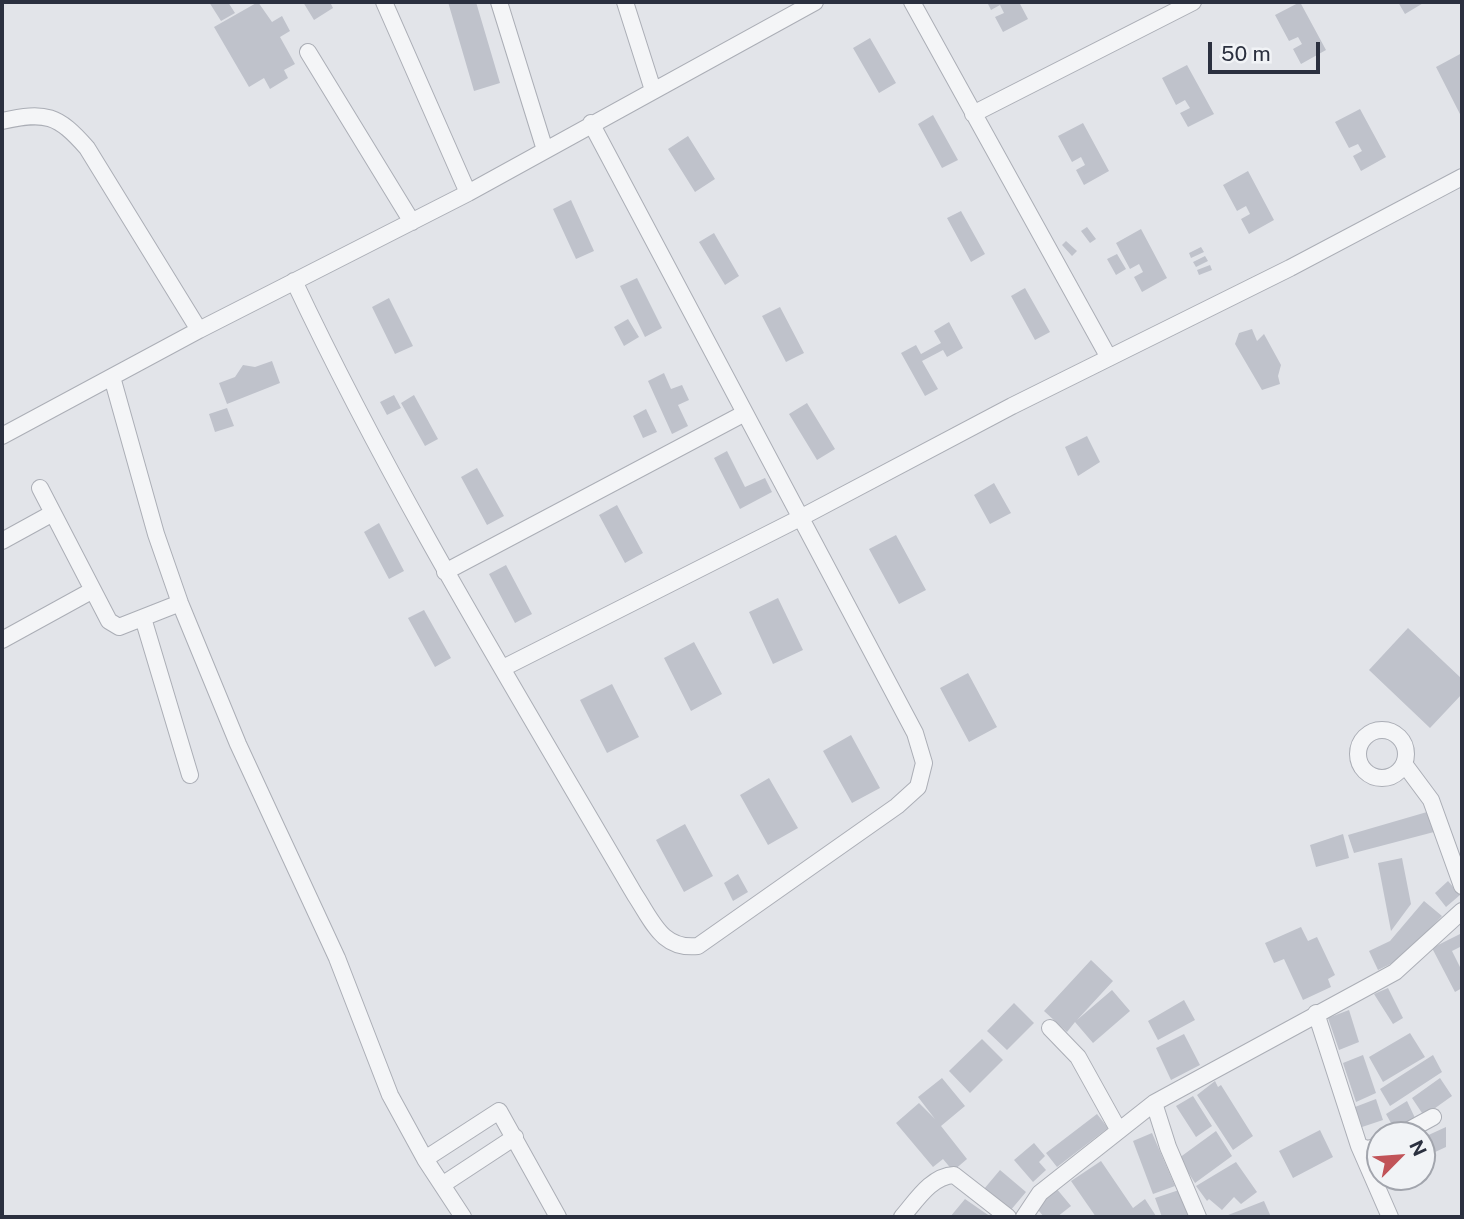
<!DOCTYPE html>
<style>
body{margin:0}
#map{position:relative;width:1464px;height:1219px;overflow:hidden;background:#e2e4e9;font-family:"Public Sans",sans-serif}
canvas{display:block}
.frame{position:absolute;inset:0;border:4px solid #2b303f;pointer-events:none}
.north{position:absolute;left:1366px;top:1121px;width:70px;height:70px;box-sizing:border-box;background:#f1f3f6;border:2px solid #a2a5ad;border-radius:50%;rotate:65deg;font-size:19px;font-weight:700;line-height:28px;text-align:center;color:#2b303f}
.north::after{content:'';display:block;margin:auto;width:24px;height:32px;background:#c15358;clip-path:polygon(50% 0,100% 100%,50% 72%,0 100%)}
.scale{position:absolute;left:1208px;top:42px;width:112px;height:32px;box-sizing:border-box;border:4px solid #2b303f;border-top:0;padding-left:9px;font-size:21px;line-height:24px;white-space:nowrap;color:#2b303f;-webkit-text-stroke:5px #f1f3f6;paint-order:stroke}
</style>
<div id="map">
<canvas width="1464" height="1219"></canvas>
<div class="frame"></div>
<div class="north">N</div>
<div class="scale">50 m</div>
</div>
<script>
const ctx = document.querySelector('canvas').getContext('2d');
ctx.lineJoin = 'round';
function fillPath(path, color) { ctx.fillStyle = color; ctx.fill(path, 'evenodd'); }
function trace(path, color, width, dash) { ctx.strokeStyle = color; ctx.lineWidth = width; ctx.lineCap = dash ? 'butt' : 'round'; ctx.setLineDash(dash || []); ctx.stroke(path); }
const building = new Path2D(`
 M209,2H228L235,13L221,21Z
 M258,2L272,22L282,16L290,31L280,37L295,64L284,70L288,78L270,89L264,78L249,87L214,27Z
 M303,2H330L333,8L314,20Z
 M448,2H476L500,83L474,91Z
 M987,2H1019L1028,19L1003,32L995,17L1004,13L1000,5L991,10Z
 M1300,2L1326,50L1301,64L1293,49L1302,44L1298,37L1289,41L1275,15Z
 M1398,2H1425L1405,14Z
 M870,38L896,83L879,93L853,48Z
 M1462,53V118L1436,67Z
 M1187,65L1214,114L1188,127L1180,113L1190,108L1185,100L1176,105L1162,78Z
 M1360,109L1386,157L1361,171L1353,156L1362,151L1358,144L1349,148L1335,122Z
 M933,115L958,160L942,168L918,124Z
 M1083,123L1109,171L1084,185L1076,170L1085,165L1081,157L1072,162L1058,136Z
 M688,136L715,179L695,192L668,149Z
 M1248,171L1274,220L1249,234L1241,219L1250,214L1246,206L1237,211L1223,185Z
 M571,200L594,251L576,259L553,209Z
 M961,211L985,254L971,262L947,218Z
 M1087,227L1096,239L1090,243L1081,231Z
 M1141,229L1167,278L1142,292L1134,277L1143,272L1139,264L1130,269L1116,243Z
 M714,233L739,276L725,285L699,242Z
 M1066,241L1077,251L1072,256L1062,245Z
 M1201,247L1204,252L1191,258L1189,253Z
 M1117,254L1126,269L1116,275L1107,259Z
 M1205,256L1208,261L1196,267L1193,262Z
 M1210,265L1212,270L1199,275L1197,270Z
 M637,278L662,328L645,337L620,286Z
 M1025,288L1050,332L1035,340L1011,296Z
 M389,298L413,346L395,354L372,307Z
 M780,307L804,353L786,362L762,316Z
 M628,319L639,337L624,346L614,327Z
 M949,322L963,348L947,357L943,350L922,361L938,389L925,396L901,353L916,345L921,354L941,343L934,331Z
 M1252,329L1257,341L1264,334L1281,365L1278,376L1280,384L1262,390L1235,344L1239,333Z
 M272,361L280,383L227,404L219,383L235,377L243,365L255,367Z
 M664,373L671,389L682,385L689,400L678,405L688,426L672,434L648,381Z
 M394,395L401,408L387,415L380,402Z
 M414,395L438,439L425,446L401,403Z
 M807,403L835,449L817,460L789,414Z
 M227,408L234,426L215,432L209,414Z
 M646,409L657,432L643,438L633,416Z
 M1087,436L1100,462L1078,476L1065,447Z
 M727,451L745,487L765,478L772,492L740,509L714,458Z
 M477,468L504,516L487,525L461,477Z
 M994,483L1011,513L990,524L974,495Z
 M617,505L643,553L625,563L599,515Z
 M379,523L404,571L389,579L364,532Z
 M896,535L926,590L899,604L869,549Z
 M506,565L532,614L515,623L489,574Z
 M778,598L803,650L773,664L749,612Z
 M424,610L451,658L435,667L408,618Z
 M1408,628L1462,679V694L1430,728L1369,670Z
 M694,642L722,694L691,711L664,658Z
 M968,673L997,727L969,742L940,688Z
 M612,684L639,737L607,753L580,700Z
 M851,735L880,788L852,803L823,751Z
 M769,778L798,828L768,845L740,795Z
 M1427,812L1434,832L1354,853L1348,835Z
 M685,824L713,876L684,892L656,840Z
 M1343,834L1349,858L1316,867L1310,845Z
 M1402,858L1411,904L1391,931L1378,863Z
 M738,874L748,892L733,901L724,883Z
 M1448,881L1460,895L1446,907L1435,893Z
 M1424,901L1442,916L1403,958L1378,970L1369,951L1390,941Z
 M1301,927L1308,941L1317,937L1335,975L1328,979L1331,987L1303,1000L1284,959L1274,963L1265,943Z
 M1462,933V946L1452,951L1462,971V988L1455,992L1432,948Z
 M1091,960L1113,981L1077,1020L1112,990L1130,1011L1093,1043L1075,1022L1067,1032L1044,1011Z
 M1388,988L1403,1018L1393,1024L1374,994Z
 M1184,1000L1195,1020L1158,1040L1148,1021Z
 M1014,1003L1034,1023L1007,1050L987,1031Z
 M1349,1010L1359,1042L1339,1050L1328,1018Z
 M1410,1033L1425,1057L1383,1082L1369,1057Z
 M1184,1034L1200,1065L1171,1080L1156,1048Z
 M982,1039L1003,1060L970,1093L949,1071Z
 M1363,1055L1376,1093L1356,1102L1343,1063Z
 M1433,1055L1442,1072L1390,1106L1380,1089Z
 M942,1078L965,1106L941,1126L967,1159L953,1171L943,1159L933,1167L896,1123L919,1103L935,1119L918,1097Z
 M1440,1078L1452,1096L1424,1116L1412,1098Z
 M1215,1081L1218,1087L1221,1085L1253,1136L1233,1150L1197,1095Z
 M1193,1096L1212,1126L1196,1137L1176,1106Z
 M1376,1099L1383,1120L1362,1127L1355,1107Z
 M1407,1101L1416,1120L1396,1132L1386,1114Z
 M1097,1114L1108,1128L1057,1167L1046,1153Z
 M1446,1127V1147L1422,1158V1138Z
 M1320,1130L1333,1157L1293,1178L1279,1151Z
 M1216,1131L1232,1156L1195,1183L1179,1158Z
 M1152,1133L1175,1186L1153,1194L1133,1141Z
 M1034,1143L1045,1156L1039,1162L1046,1170L1033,1182L1014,1160Z
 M1101,1161L1133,1208L1145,1199L1156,1216L1096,1217L1071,1181Z
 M1236,1162L1257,1192L1241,1204L1234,1197L1222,1210L1209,1199L1207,1201L1196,1186Z
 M1000,1170L1026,1192L1010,1211L984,1189Z
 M1056,1188L1071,1206L1057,1217H1044L1034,1205Z
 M1179,1190L1189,1217H1162L1155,1198Z
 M965,1199L991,1217H950Z
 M1264,1201L1271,1217H1223Z`);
const minor = new Path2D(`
 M384,2L468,193
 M499,2L545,150
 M625,2L653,90
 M912,2L1109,358
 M308,52L412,222
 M973,114L1193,2
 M2,121C46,111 58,115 87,148L199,330
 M294,281C394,493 517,693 635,895C653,922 662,950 698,946L897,806L918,787L924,763L915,733L591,123
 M112,377L156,534L180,603L238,744L337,958L390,1095L425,1159L463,1217
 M2,436L199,330L468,193L815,2
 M40,488L109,621L119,627L180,603
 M2,541L53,513
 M445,572L745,413
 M143,618L190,775
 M2,640L93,590
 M503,668L802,517L1012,406L1290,268L1462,177
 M1358 754a24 24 0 1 1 48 0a24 24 0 1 1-48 0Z
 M1405,765L1431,800L1462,886
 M1316,1013L1359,1146L1367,1149L1380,1146
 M1050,1028L1078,1057L1118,1129
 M1154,1103L1168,1147L1198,1217
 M1400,1135L1433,1117
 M1359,1146L1390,1217
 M425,1159L499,1111L558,1217
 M442,1185L515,1137
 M902,1217C916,1201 931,1176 954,1175L1008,1217
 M1024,1217L1040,1193L1154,1103L1395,972L1462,911`);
fillPath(building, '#bfc2cb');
trace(minor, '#abaeb6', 18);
trace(minor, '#f4f5f7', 16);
</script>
